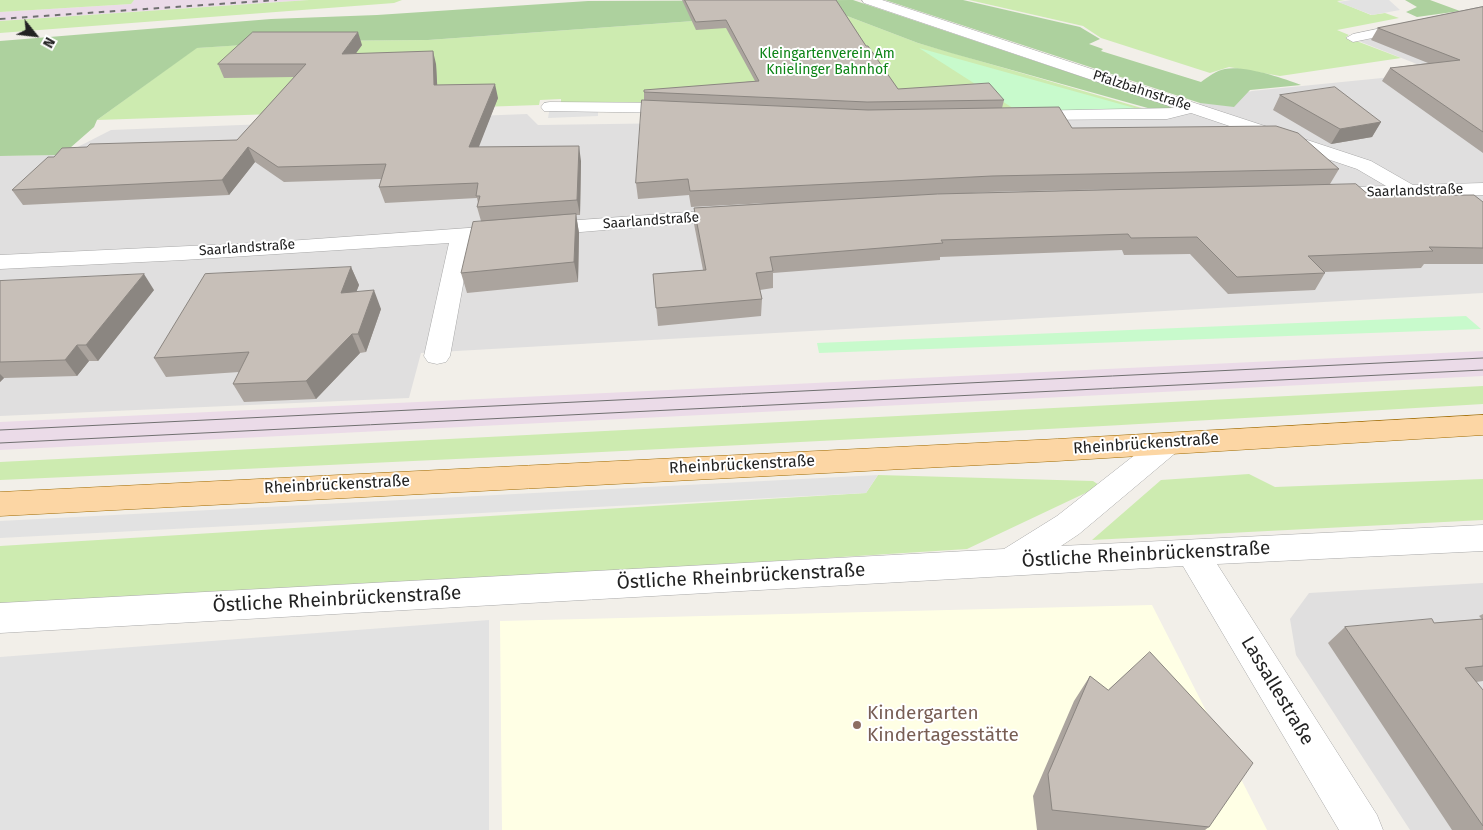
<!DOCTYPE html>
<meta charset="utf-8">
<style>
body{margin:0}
#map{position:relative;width:1483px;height:830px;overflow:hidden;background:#f2efe9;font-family:"Fira Sans",sans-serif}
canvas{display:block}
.north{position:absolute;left:10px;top:10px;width:50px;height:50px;-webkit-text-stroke:4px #fff;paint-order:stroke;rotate:119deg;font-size:14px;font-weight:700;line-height:20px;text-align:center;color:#222}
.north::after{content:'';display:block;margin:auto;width:18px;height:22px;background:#222;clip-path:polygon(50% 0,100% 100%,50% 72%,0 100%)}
</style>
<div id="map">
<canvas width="1483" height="830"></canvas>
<div class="north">N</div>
</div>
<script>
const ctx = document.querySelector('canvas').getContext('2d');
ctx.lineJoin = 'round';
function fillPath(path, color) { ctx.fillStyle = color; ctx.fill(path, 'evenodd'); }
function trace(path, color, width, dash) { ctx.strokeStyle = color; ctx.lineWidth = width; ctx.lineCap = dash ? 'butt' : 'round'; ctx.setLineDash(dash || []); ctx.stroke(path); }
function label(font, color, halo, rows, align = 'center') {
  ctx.font = font + ' "Fira Sans",sans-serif'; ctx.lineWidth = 4; ctx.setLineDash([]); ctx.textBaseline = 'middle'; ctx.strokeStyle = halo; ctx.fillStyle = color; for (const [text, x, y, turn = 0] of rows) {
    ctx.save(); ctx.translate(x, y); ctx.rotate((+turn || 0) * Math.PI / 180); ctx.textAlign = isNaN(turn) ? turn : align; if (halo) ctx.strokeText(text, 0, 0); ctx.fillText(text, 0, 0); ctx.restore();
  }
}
const residential = new Path2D(`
 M1483,14V293L421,353L409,398L0,416V156L62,155L111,130L527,114L538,125L1177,116L1200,103L1252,91L1392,77L1432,70L1356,40Z
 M1483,583V830H1410L1296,655L1290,619L1309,593Z`);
const industrial = new Path2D(`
 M134,0H309L0,21V12L130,4Z
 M1483,351V376L0,450V422Z`);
const education = new Path2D(`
 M1152,605L1267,830H502L500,621Z`);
const grass = new Path2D(`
 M0,0H134L131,4L0,12Z
 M309,0H402L394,3L0,33V21Z
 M969,0H1345L1337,1L1371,15L1385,13L1399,18L1337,30L1349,35L1346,37L1401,58L1280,76L1229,67L1210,73L1101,38L1083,26Z
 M834,11L918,43L1152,111L561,104V99L540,100L539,105L97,120L196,48L306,41L428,40Z
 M1483,386V404C989,434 495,458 0,480V462Z
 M1249,474L1275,487L1483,479V520L1092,540L1161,480Z
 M878,475L1093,481L1099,485L1094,489L967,549L370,587L0,607V546L866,493Z`);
const forest = new Path2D(`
 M853,0L1166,105L1171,107V109L1162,112L951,53L918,43L834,11L428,40L306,41L197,48L97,120L94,127L62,155L0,156V41L271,19L377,15L588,1Z
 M885,0H963L1080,27L1100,39L1089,44L1103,49L1101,51L1201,82C1208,77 1217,70 1225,69C1244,65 1283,78 1301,85L1250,90L1234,107L1200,103Z
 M1405,0H1430L1460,11L1417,17L1406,12L1417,7Z`);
const park = new Path2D(`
 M919,48L1138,109L1019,112Z
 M1466,316L1481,329L819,353L817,343Z`);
const parking = new Path2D(`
 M1351,0H1389L1400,10L1372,15L1338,2Z
 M550,107L598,111V116L548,118Z
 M878,475L866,493L0,538V521Z
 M489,620V830H0V657Z`);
const minor = new Path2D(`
 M862,0H882L1371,161L1413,185L1483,183V195L1329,200L1322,198L1319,194L1322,190L1329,188L1386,186L1357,169L1191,113L1167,119L1021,120L1018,116L1021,112L1027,111L1175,108L864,3Z
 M1483,7V15L1353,42L1346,38L1353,34Z
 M550,102L679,103L685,104L688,108L685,112L679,113L544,111L541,107L544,103Z
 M732,209L739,211L742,215L739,219L471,241L450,356L446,362L437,364L428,362L424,356L449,243L183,260L0,269V255L274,242Z
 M1169,433L1179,436L1183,443L1179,450L1079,534L1061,546L1483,525V551L1217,564L1377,815L1383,830H1339L1183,566L0,633V603L1004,549L1057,516L1159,436Z`);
const major = new Path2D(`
 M1483,415V435L1057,461L0,516V492L1057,439Z`);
const tram = new Path2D(`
 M0,430L1483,358
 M0,443L1483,370`);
const rail = new Path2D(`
 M0,19L277,0`);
const wall = new Path2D(`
 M682,0H836L866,46L898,89L1004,100L1002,108L1072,128L1339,169L1330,184L1370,196L1483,202V264H1424L1421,268L1324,272L1325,273L1315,290L1228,294L1190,254L1124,255L1122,250L940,257V260L773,273V288L760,290L762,299L761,316L658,326L653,274L703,270L694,224V208L768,203L691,207L689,195L638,199L636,183L644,100V92L755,81L726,28L696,30ZM1121,189L971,193L988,192Z
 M1483,7V153L1382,81L1390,68L1428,63L1371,40L1378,28Z
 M362,45L356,53L436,64L437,85L498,98L478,147L581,161L580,215H576L579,233L578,282L467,293L461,273L481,221L477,207L478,203L477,198L385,203L379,187L381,179L284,182L255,162L229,195L23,205L12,190L237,140L294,77L224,78L218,64Z
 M1280,95L1381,122L1372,137L1331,144L1273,110Z
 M351,267L359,285L356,292L381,309L366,352L360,353L316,399L244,402L233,384L239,372L166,377L154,358Z
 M0,281L154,290L98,361H89L77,376L4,378L0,382Z
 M1483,614V681L1476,682L1483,690V830H1452L1328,643L1345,627L1434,623L1482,619L1479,616Z
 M1090,676L1209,827L1205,830H1037L1033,796L1074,701Z`);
const shadedWall = new Path2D(`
 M358,32L362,45L346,67L342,54Z
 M433,51L436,64L438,99L434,85Z
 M495,84L498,98L473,162L469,147Z
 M1381,122L1372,137L1331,144L1340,129Z
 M579,146L581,161L580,215L577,200Z
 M248,147L255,162L229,195L222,180Z
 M576,214L579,233L578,282L574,262Z
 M351,267L359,285L349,311L341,293Z
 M144,274L154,290L98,361L86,345Z
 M374,290L381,309L366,352L358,334Z
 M352,334L360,353L316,399L306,381Z
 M77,345L89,361L77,376L65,360Z
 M0,374L4,378L0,382Z`);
const building = new Path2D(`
 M685,0H836L866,46H868L898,89L989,83L1004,100L867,102L644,92V90L759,81L726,20L696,22Z
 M1483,7V132L1390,68L1460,60L1378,28Z
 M253,32H358L342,54L433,51L434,85L495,84L469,147L579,146L577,200L477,207L480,196H476L478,183L379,187L386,164L278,167L248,147L222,180L12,190L48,157H54L62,148L87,147L90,144L237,140L306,64H218Z
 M1335,87L1381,122L1340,129L1280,95Z
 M642,100L868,110L1059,107L1072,128L1276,126L1298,133L1339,169L992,176L690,191L688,179L636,183Z
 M1356,184L1370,196L1474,195L1483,202V248L1429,247L1433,251L1308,256L1325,273L1237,277L1197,237L1131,238L1128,234L941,240L943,243L770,257L773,271L756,273L762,299L656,308L653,274L706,270L694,208L937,194Z
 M576,214L574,262L461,273L473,222Z
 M351,267L341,293L374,290L358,334H352L306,381L233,384L249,352L154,358L205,274Z
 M144,274L86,345H77L65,360L0,362V281Z
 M1432,619L1434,623L1483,619V666L1465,668L1483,690V826L1345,627Z
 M1150,652L1253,763L1209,827L1052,810L1048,774L1090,676L1108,690Z`);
const markers = [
 [857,725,5,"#8d6e63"]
];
const farParknames = [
 ["Kleingartenverein Am",827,54],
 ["Knielinger Bahnhof",827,70]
];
const farStreetnames = [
 ["Pfalzbahnstraße",1142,91,18],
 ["Saarlandstraße",1415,191,-2],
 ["Saarlandstraße",651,221,-4],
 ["Saarlandstraße",247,248,-4]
];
const streetNames = [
 ["Rheinbrückenstraße",1146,444,-4],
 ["Rheinbrückenstraße",742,465,-3],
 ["Rheinbrückenstraße",337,485,-3]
];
const nearStreetnames = [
 ["Östliche Rheinbrückenstraße",1146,555,-3],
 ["Östliche Rheinbrückenstraße",741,577,-3],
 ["Östliche Rheinbrückenstraße",337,600,-3],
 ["Lassallestraße",1277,691,59]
];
const nearEducationnames = [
 ["Kindergarten",867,714],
 ["Kindertagesstätte",867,736]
];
fillPath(residential, '#e0dfdf');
fillPath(industrial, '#ebdbe8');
fillPath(education, '#ffffe5');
fillPath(grass, '#cdebb0');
fillPath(forest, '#add19e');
fillPath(park, '#c8facc');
fillPath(parking, '#e2e2e2');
trace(minor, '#a9a9a9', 1);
trace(major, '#a06b00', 1);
fillPath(minor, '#fff');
fillPath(major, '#fcd6a4');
trace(tram, '#707070', 1);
trace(rail, '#707070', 2, [5.5, 5.5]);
fillPath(wall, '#aba49e');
fillPath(shadedWall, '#8b8681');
fillPath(building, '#c7bfb8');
trace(building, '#8b8681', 1);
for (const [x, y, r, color] of markers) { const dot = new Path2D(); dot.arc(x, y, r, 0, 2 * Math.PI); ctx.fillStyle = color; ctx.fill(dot); trace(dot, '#fff', 2); }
label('14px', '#0c8416', '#fff', farParknames);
label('14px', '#222', '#fff', farStreetnames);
label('16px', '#222', '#fff', streetNames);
label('19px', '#222', '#fff', nearStreetnames);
label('19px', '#785e54', '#fff', nearEducationnames, 'left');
</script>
